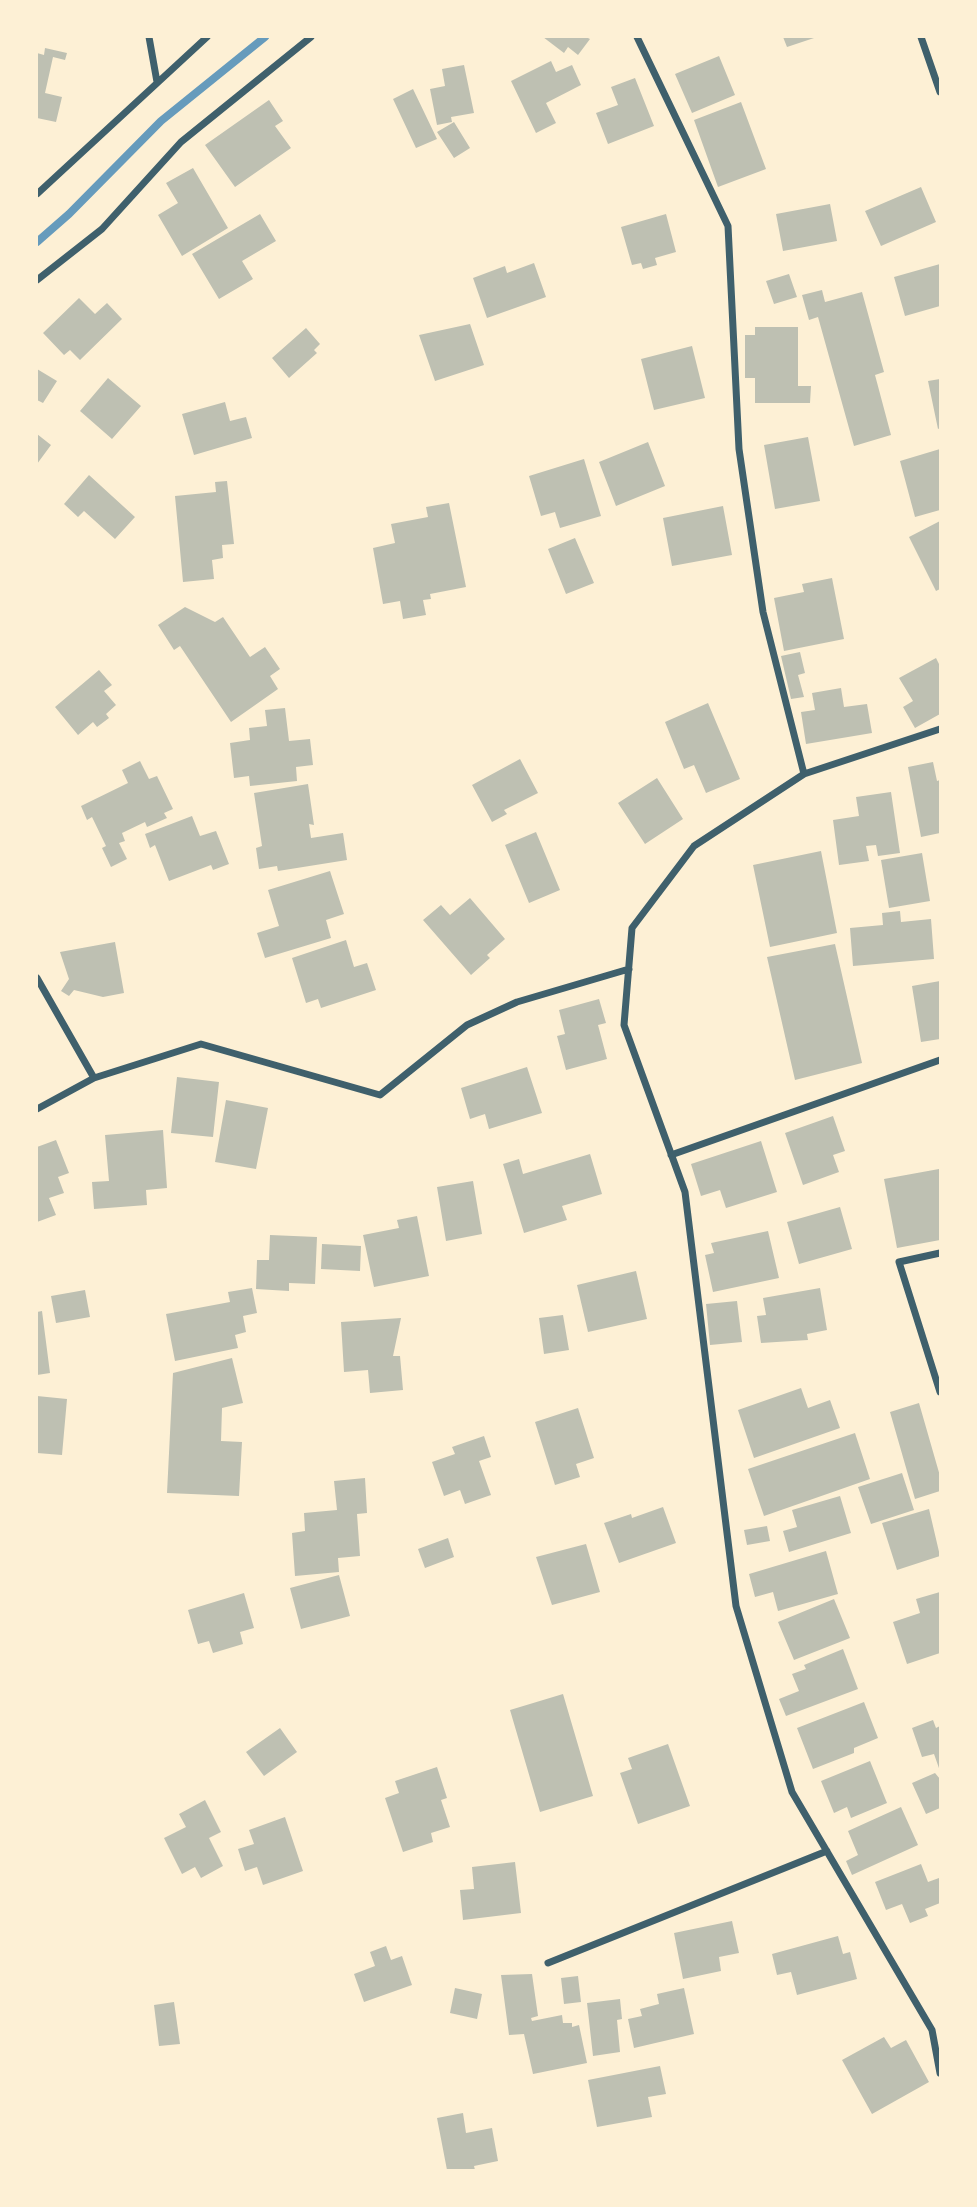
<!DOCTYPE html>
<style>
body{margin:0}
#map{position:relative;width:977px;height:2207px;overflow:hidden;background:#fdf0d5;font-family:Poppins,sans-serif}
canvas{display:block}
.frame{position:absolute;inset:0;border:38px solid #fdf0d5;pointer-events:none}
</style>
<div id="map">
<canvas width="977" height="2207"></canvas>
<div class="frame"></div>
</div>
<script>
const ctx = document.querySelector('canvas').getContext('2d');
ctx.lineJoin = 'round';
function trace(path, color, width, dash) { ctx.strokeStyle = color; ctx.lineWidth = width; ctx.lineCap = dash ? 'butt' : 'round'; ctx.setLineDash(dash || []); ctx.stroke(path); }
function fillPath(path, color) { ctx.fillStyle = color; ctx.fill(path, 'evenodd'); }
const stream = new Path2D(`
 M37,242L69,214L161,121L265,37`);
const building = new Path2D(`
 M543,37H586L590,39L578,55L568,47L564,53Z
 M783,37H817L787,47Z
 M45,48L67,53L65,60L53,57L45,93L62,97L56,122L37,118V53L44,55Z
 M719,56L735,95L692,113L675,74Z
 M551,61L556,72L572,65L581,85L546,103L556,123L536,133L511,81Z
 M464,65L474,113L451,117L452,122L437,125L430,89L445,86L442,69Z
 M635,78L654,126L608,144L596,113L618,105L611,87Z
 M413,89L437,139L416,148L393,99Z
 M269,100L283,121L275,126L291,148L235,187L205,145Z
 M741,102L766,169L718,187L694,120Z
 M454,122L470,148L454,158L437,132Z
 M193,168L228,228L182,256L158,215L178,203L166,183Z
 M921,187L936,222L881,246L865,211Z
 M830,204L837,241L783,251L776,214Z
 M260,214L276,241L242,261L253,279L219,299L192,254Z
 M666,214L676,252L655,258L657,265L643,269L641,263L632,265L621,227Z
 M534,263L546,297L487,318L473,278L505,266L507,273Z
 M940,264V306L905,316L894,277Z
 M789,274L797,297L774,304L766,281Z
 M822,290L825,302L862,292L884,372L875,375L891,435L854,446L818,317L809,320L802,295Z
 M79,298L95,314L107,303L122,319L80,360L70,350L64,355L43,333Z
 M470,324L484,365L435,381L419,335Z
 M755,327H798V386H811L810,403H755V378H745V335H755Z
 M306,328L320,344L314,350L317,353L289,378L272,358Z
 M692,346L705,398L654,410L641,359Z
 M37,369L57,381L43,403L37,400Z
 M108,378L141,406L112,439L80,411Z
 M940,379V428L938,429L928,381Z
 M225,402L230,421L246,417L252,438L194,455L182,414Z
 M37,434L51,445L37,464Z
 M808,437L820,501L775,509L764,445Z
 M648,442L665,486L616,506L599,462Z
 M940,449V510L915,517L900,461Z
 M584,459L601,516L560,528L555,512L541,516L529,476Z
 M89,475L135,517L115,539L84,511L78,517L64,504Z
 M227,481L234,544L222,545L223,558L212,560L214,579L183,582L175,496L216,492L215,482Z
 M449,503L466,587L430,594L431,599L423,600L426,615L403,619L400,601L383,604L373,548L395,543L391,524L428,517L426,507Z
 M723,506L732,555L672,566L663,518Z
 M940,521V589L936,591L909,537Z
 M575,538L594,583L566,594L548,549Z
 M832,578L844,639L784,651L774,598L804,592L802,584Z
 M185,607L215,622L223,617L250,657L265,647L280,669L270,676L278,689L231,722L180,646L174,650L158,625Z
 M800,652L805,673L798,675L804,697L791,699L781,656Z
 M936,658L940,666V714L915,728L903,707L913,701L899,678Z
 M99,670L112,685L104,691L116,705L106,714L109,718L97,727L93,722L78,735L55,707Z
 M841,688L844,707L867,704L872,733L806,744L801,712L815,710L812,693Z
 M708,703L740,779L706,793L694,765L684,769L665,722Z
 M285,708L289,741L310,739L313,765L296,767L297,781L250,786L249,776L234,778L230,743L250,740L249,728L267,726L265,710Z
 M520,759L538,793L504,810L507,814L492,822L472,785Z
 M140,761L149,779L157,776L173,809L164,813L167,818L147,827L145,822L122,833L125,841L119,843L127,859L111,867L102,848L106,846L92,817L87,820L81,806L128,783L122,770Z
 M933,762L937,781L940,780V833L921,837L908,767Z
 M657,778L683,819L645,844L618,803Z
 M308,784L314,825L309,824L311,838L343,833L347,860L278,871L277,866L259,869L256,848L262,846L254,793Z
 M891,792L900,853L878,856L876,845L866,846L869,861L839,865L833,820L859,816L856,797Z
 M192,816L200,836L216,831L229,864L213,870L211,865L169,881L155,845L150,848L145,834Z
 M536,832L560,890L529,903L505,845Z
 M821,851L837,933L770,947L753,865Z
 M922,853L930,901L889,908L881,860Z
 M330,871L344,914L326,920L331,938L265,958L257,933L279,926L268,890Z
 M470,898L505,939L487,955L490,958L471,975L423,920L441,905L450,915Z
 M900,911L901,922L931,919L934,959L853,966L850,928L883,925L882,913Z
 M346,940L354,967L367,963L376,990L321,1008L318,999L306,1003L292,958Z
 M115,942L124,993L103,997L74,990L69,996L61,991L69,979L60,952Z
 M835,944L862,1063L795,1080L767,957Z
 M940,981V1039L921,1042L912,986Z
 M599,999L606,1023L598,1025L607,1059L566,1070L557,1036L565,1034L559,1010Z
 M527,1067L542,1113L489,1129L485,1114L470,1119L461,1088Z
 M177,1077L219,1082L213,1137L171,1133Z
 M226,1100L268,1108L256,1169L215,1162Z
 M833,1116L845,1151L833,1155L839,1172L803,1185L785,1133Z
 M163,1130L167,1188L146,1190L147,1205L94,1209L92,1182L109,1181L105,1135Z
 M56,1140L69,1173L58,1177L64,1193L49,1198L56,1215L37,1222V1147Z
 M761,1141L777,1192L726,1208L720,1190L701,1196L691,1164Z
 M590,1154L602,1194L562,1206L567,1220L524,1233L503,1164L519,1159L523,1174Z
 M939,1169L940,1240L897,1248L884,1179Z
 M473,1181L482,1234L446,1241L437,1187Z
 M840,1207L852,1249L799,1264L787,1222Z
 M417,1216L429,1276L374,1287L363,1235L399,1228L397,1220Z
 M768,1231L779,1278L713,1292L705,1255L714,1253L711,1243Z
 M270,1235L317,1237L315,1284L289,1283V1291L256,1289L257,1260H269Z
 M322,1244L361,1246L360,1271L321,1269Z
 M636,1271L647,1319L588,1332L577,1285Z
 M252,1288L257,1313L243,1316L246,1332L235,1335L238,1348L175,1361L166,1314L230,1302L228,1292Z
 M820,1288L827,1330L807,1334L808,1340L761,1343L757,1316L766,1315L763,1298Z
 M85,1290L90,1317L56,1323L51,1296Z
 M737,1301L742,1342L710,1345L706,1304Z
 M42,1311L50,1373L37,1375V1312Z
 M563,1315L569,1350L544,1354L539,1318Z
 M401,1318L393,1356H400L403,1390L370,1393L368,1370L344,1372L341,1322Z
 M232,1358L243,1403L222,1408L221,1441L242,1442L239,1496L167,1493L173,1373Z
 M801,1388L808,1408L830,1400L840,1428L754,1458L738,1410Z
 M37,1396L67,1399L62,1455L37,1453Z
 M919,1403L940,1476V1491L915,1499L890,1412Z
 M578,1408L594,1458L576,1464L580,1477L555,1485L535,1422Z
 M855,1433L870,1479L764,1516L748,1469Z
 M484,1436L491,1457L479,1461L491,1495L465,1504L460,1490L444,1496L432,1462L455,1454L452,1447Z
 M902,1473L914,1510L871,1524L858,1487Z
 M365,1478L367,1513L357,1514L360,1556L338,1558L339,1572L295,1576L292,1533L305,1531L304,1513L337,1510L334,1481Z
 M840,1496L851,1533L789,1552L783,1531L797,1527L792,1510Z
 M663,1507L676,1543L619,1563L604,1523L631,1514L632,1518Z
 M929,1509L940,1556L897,1570L882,1523Z
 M767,1526L770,1541L747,1545L744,1530Z
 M448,1538L454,1557L425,1568L418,1549Z
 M586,1544L600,1592L552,1605L536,1557Z
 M826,1551L838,1594L778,1611L773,1592L755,1597L749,1574Z
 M339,1575L350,1616L301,1629L290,1588Z
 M940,1592V1653L907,1664L893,1622L920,1613L916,1599Z
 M244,1593L254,1628L240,1632L243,1644L213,1653L209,1641L198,1644L188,1610Z
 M834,1599L850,1638L794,1660L778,1622Z
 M843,1649L858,1689L786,1716L779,1699L799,1691L792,1674L806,1669L804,1665Z
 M563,1694L593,1796L540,1812L510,1710Z
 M864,1702L878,1738L854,1748V1753L813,1769L797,1728Z
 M933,1720L936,1728L940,1726V1771L934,1754L922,1757L912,1728Z
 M280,1728L297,1752L264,1776L246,1752Z
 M668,1744L690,1806L638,1824L620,1773L632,1769L628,1758Z
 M870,1761L887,1803L851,1818L847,1807L834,1813L821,1781Z
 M437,1767L447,1798L441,1800L450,1827L431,1833L433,1842L403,1852L385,1798L399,1793L395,1781Z
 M935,1773L940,1779V1808L926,1814L912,1783Z
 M205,1800L221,1832L209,1838L223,1866L201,1878L195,1867L182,1874L164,1838L186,1827L179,1814Z
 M901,1807L918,1845L852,1875L846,1861L858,1855L848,1831Z
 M285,1817L303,1871L263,1885L257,1867L245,1871L238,1849L254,1844L249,1830Z
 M515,1862L521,1913L463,1920L460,1890L474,1889L472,1867Z
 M921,1864L928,1882L939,1878L940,1903L925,1909L928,1916L910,1923L902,1904L886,1910L875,1882Z
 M732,1921L739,1953L719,1957L721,1971L683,1979L674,1933Z
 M838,1936L843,1954L850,1952L857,1979L797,1995L791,1972L777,1975L772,1954Z
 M386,1946L391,1960L402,1956L412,1985L364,2002L354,1974L375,1966L370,1952Z
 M532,1974L538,2016L531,2018L532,2021L562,2015L563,2023H572V2027L579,2025L587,2063L533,2074L524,2034L509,2035L501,1975Z
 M578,1976L581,2002L564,2004L561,1978Z
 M455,1988L482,1994L477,2019L450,2013Z
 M684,1988L694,2034L634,2048L628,2019L642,2016L640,2009L659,2004L657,1994Z
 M620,1999L622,2019L617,2020L620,2052L593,2056L587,2003Z
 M174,2002L180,2044L159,2046L154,2005Z
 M884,2037L891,2048L906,2040L929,2082L872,2114L842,2060Z
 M660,2066L666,2094L648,2097L652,2117L597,2127L588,2080Z
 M463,2113L466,2133L492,2128L498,2161L474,2166L475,2170H447L437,2118Z`);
const minor = new Path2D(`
 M149,37L157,82
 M637,37L728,226L739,449L763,612L804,774
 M921,37L940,92
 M37,194L207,37
 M37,280L102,229L181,142L311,37
 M940,729L804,774L694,846L632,928L624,1025L685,1192L736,1606L792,1792L932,2030L940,2073
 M37,978L94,1078
 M37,1109L94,1078L201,1044L380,1095L467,1025L517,1002L629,969
 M671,1155L940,1060
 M940,1253L899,1262L940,1392
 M548,1963L827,1851`);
trace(stream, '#669bbc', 8);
fillPath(building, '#bec0b2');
trace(minor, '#3f606c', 7);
</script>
